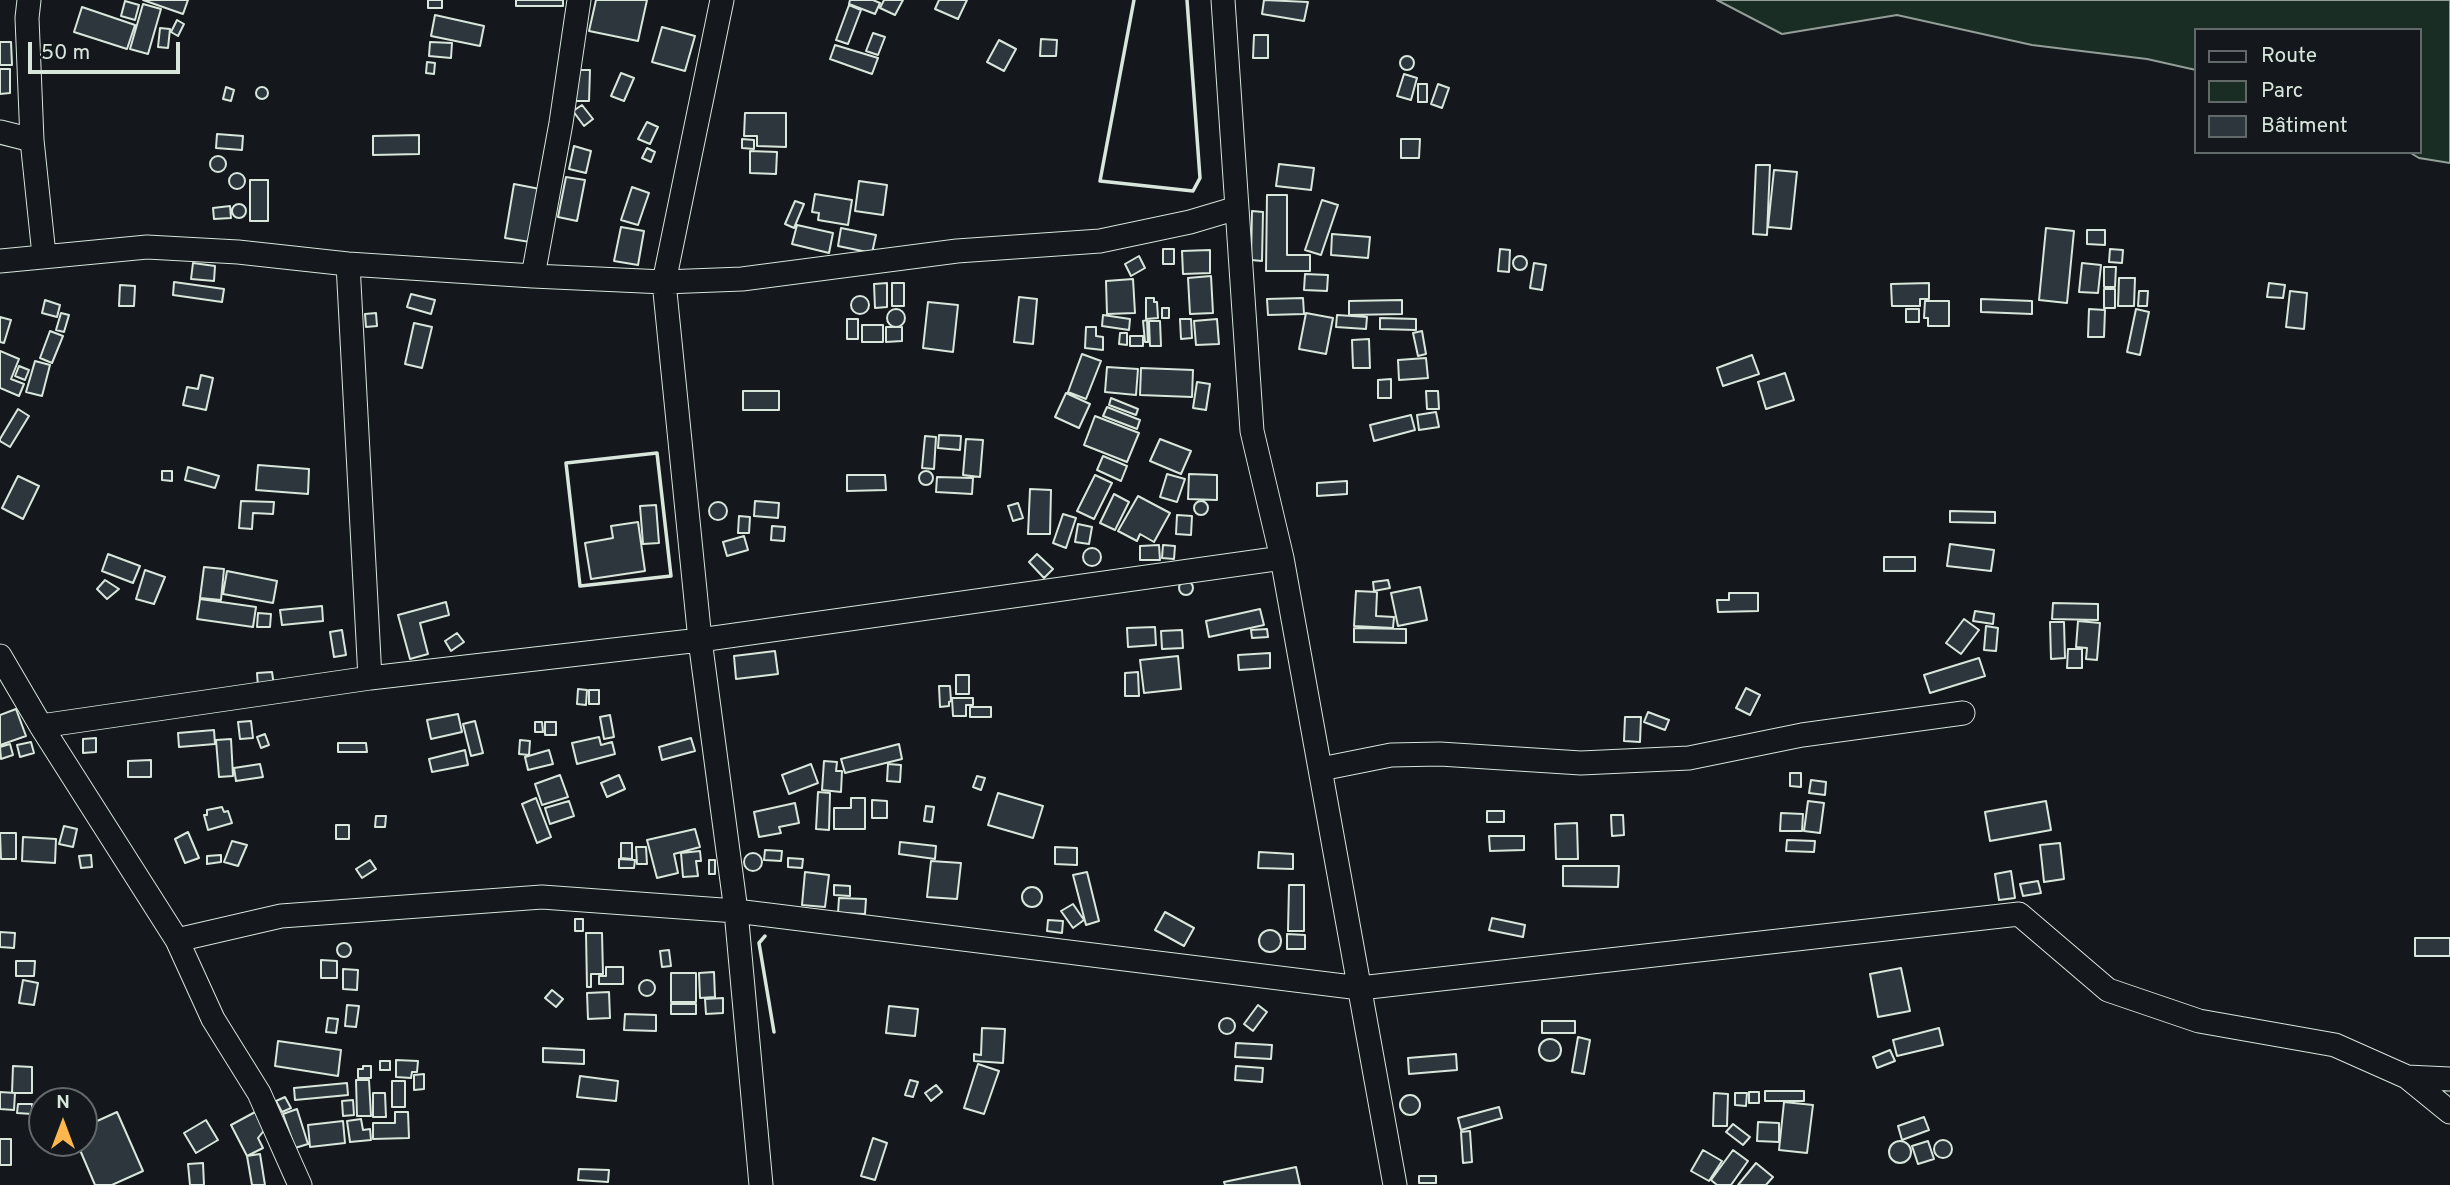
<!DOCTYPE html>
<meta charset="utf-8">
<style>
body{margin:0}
#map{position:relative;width:2450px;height:1185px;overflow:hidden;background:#14181c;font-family:Overpass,sans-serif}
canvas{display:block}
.legend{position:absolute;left:2194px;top:28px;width:228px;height:126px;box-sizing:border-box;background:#14181c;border:2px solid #626a69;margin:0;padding:9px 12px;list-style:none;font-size:21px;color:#d8e6dc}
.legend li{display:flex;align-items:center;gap:14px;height:35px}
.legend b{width:35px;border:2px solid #626a69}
.north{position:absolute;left:28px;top:1087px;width:70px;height:70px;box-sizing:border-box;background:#14181c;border:2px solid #626a69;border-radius:50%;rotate:0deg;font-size:19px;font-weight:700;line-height:28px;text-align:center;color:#d8e6dc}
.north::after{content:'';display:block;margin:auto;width:24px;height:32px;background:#ffb74d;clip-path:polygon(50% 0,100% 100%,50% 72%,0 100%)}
.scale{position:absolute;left:28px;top:42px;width:152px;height:32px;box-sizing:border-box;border:4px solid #d8e6dc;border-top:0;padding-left:9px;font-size:21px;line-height:24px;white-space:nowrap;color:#d8e6dc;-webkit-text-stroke:5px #14181c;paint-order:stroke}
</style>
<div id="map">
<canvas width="2450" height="1185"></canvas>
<ul class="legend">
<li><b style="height:9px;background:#14181c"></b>Route</li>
<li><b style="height:19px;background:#1a2d24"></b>Parc</li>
<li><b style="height:19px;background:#2c363c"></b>Bâtiment</li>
</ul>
<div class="north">N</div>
<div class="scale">50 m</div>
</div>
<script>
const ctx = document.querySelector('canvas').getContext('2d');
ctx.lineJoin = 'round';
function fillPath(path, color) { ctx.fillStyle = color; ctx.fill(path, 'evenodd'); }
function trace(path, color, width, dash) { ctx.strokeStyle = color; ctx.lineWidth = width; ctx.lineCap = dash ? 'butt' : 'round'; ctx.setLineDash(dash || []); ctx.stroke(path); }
const green = new Path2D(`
 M1717,0H2450V163L2419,158L2409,152H2420V30H2196V70L2147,59L2032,45L1897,15L1782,34Z`);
const building = new Path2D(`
 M143,0H188L183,14Z
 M428,0H442V8H428Z
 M516,0H563V6H516Z
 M596,0H647L638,41L589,31Z
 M850,0H873L880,3L875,14L849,4Z
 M884,0H903L895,15L880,8Z
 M939,0H967L958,19L935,9Z
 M1264,0L1308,2L1304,21L1262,14Z
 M125,1L139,5L135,20L121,16Z
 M143,4L161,9L148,54L130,49Z
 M849,5L861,10L848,44L836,40Z
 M82,7L135,25L127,49L74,32Z
 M435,15L484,26L480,46L431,36Z
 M177,20L184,24L178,36L171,32Z
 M662,27L695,36L685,71L652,62Z
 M160,28L170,29L168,48L158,47Z
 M873,33L885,37L878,55L866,51Z
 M1254,35H1268V58H1253Z
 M1041,39L1057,40L1056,56H1040Z
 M999,40L1016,49L1004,71L987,62Z
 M0,42H11L12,65H0Z
 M430,42L452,43L451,58L429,56Z
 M835,45L878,58L872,74L830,59Z
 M1400 63a7 7 0 1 1 14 0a7 7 0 1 1-14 0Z
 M427,62L435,63L434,74L426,73Z
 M0,69H10V93L0,94Z
 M574,70H590L589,101H573Z
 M621,73L634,78L624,101L611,96Z
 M1404,74L1417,78L1411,100L1397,96Z
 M1418,84H1427V102H1418Z
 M1438,84L1449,88L1442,108L1431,104Z
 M256 93a6 6 0 1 1 12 0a6 6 0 1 1-12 0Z
 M226,87L234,90L231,101L223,99Z
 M582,105L593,119L584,126L573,111Z
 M745,113H786V147L757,146V136H744Z
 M647,122L658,127L650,144L638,139Z
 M217,134L243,136L242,150L216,148Z
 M419,135V154L373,155V136Z
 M742,139L754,140V149L742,148Z
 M1401,139H1420L1419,158H1401Z
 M574,146L591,151L586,173L569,169Z
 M647,148L655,152L651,162L642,158Z
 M750,151L777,152L776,174L750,173Z
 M210 164a8 8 0 1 1 16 0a8 8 0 1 1-16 0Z
 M1279,164L1314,168L1311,190L1276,186Z
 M1756,165H1770L1767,235L1753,234Z
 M1774,170L1797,172L1791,229L1768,227Z
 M229 181a8 8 0 1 1 16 0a8 8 0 1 1-16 0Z
 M566,177L585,180L577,221L558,217Z
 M250,180H268V221H250Z
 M859,181L887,185L883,215L855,211Z
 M514,184L540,189L530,242L505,238Z
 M632,187L649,193L638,225L621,220Z
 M815,194L852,200L848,225L818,220L819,213L812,212Z
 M1267,195H1287V255H1310V271H1266Z
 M1322,200L1338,205L1321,255L1305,250Z
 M795,201L804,204L794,228L785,224Z
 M232 211a7 7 0 1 1 14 0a7 7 0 1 1-14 0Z
 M230,206L231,218L214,219L213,208Z
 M1252,211L1263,212L1262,261L1251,260Z
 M797,225L833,233L829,253L792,244Z
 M621,227L644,231L638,265L614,261Z
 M841,228L876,235L872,253L838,246Z
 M2046,228L2074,231L2067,303L2039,300Z
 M2087,230H2105V245L2087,244Z
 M1332,234L1370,237L1368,258L1331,255Z
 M1163,249H1174V264H1163Z
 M1500,249L1510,250L1509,272L1498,271Z
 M2110,249L2123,250L2122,263L2109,262Z
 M1210,250V273L1183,274L1182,251Z
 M1139,256L1145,268L1131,276L1125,264Z
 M1513 263a7 7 0 1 1 14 0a7 7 0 1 1-14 0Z
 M193,263L215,266L214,281L191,279Z
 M1534,263L1546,265L1542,290L1530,288Z
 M2082,263L2101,265L2098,293L2079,292Z
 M2104,267H2116L2115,287H2104Z
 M1305,274L1328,275L1327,291L1304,290Z
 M1211,276L1213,313L1190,314L1188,278Z
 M2119,278H2135L2134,306H2118Z
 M1133,279L1135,313L1107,314L1106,281Z
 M174,282L224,289L222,302L173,295Z
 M887,283V307L875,308L874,284Z
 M892,283H904V306H892Z
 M1929,283V299H1920V306H1892L1891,284Z
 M2269,283L2285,285L2283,298L2267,297Z
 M120,285L135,286L134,306H119Z
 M2104,289H2115V308H2104Z
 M2139,291H2148L2147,306H2138Z
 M2290,291L2307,293L2304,329L2286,327Z
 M411,294L435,300L431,314L407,307Z
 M851 305a9 9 0 1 1 18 0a9 9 0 1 1-18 0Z
 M1019,297L1037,299L1033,344L1014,342Z
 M1146,298H1154V302H1157L1158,318L1146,319Z
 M1303,298L1304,314L1268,315L1267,299Z
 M1981,299L2032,301V314L1981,312Z
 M45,300L60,305L57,317L42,313Z
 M1402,300V314L1349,315V301Z
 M1925,301H1949V326H1928V318H1924Z
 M928,302L958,305L953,352L923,348Z
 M1162,308H1169V318H1162Z
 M1906,309H1919V322H1906Z
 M2089,309L2105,310L2104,337H2088Z
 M2136,309L2149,312L2140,355L2127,352Z
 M887 318a9 9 0 1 1 18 0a9 9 0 1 1-18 0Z
 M61,313L69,315L64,332L56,330Z
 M376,313L377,326L366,327L365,314Z
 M1306,313L1333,318L1326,354L1299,349Z
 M1103,315L1130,319L1129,330L1102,326Z
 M1337,315L1367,317L1366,329L1336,327Z
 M0,317L11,320L4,343L0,342Z
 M1380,318L1416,319V330L1380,329Z
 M847,319H858V339H847Z
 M1180,319H1191L1192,338L1181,339Z
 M1217,319L1219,344L1196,345L1194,321Z
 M1147,320L1148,342H1145L1143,321Z
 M1149,321H1160L1161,346H1150Z
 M414,323L432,327L422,368L405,364Z
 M862,325H883V342H862Z
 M886,327H902V341L886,342Z
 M1086,327H1096V336L1103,337V350L1085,348Z
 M50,331L63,336L52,363L40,358Z
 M1422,331L1426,354L1418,356L1413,333Z
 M1120,333H1127V345L1119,344Z
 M1130,336H1143V346H1130Z
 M1369,339L1370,368H1353L1352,340Z
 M0,351L19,359L11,379L24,384L19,396L0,388Z
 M1082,354L1101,361L1086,399L1068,392Z
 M1752,355L1759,374L1723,386L1717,368Z
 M1426,358L1428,378L1399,380L1398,360Z
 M35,361L50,365L42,396L26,392Z
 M19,366L29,370L25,380L15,376Z
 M1107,367L1138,369L1136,395L1105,392Z
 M1141,368L1193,370L1192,397L1140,395Z
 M1785,373L1794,400L1766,409L1758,382Z
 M201,375L213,378L206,410L183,405L187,387L198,389Z
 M1391,379V398H1378V380Z
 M1197,382L1210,384L1206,410L1193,408Z
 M743,391H779V410H743Z
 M1426,391H1438L1439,409H1427Z
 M1066,393L1090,404L1079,428L1055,417Z
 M1111,398L1138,409L1136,415L1109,405Z
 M1107,407L1140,420L1137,429L1103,416Z
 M18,409L29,416L10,447L0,441V439Z
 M1436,412L1439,427L1419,430L1417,415Z
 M1411,415L1415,430L1374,441L1370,425Z
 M1095,416L1139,433L1127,462L1084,445Z
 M939,435L961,436L960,450L938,448Z
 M925,436L936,437L934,469L922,468Z
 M966,439L983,440L980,477L963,475Z
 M1160,439L1191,451L1181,474L1150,461Z
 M1103,456L1127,466L1121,481L1097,470Z
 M258,465L309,469L308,494L256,490Z
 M188,467L219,476L215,488L185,480Z
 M919 478a7 7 0 1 1 14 0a7 7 0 1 1-14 0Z
 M162,471H172V481L162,480Z
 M1167,474L1185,479L1177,502L1160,497Z
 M1189,474L1217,475V500L1188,499Z
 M847,475H885L886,490L847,491Z
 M1095,475L1112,483L1094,519L1077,511Z
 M18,476L39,486L23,519L2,508Z
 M937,477L973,478L972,494L936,492Z
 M1347,481V494L1317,496V483Z
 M1030,489L1051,490L1050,534H1028Z
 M1114,494L1129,502L1115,530L1100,523Z
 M1138,496L1170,513L1154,542L1140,534L1137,541L1118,531Z
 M1194 508a7 7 0 1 1 14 0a7 7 0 1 1-14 0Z
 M241,501L274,502L273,514L253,513L252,529L239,528Z
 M755,501L779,503L778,518L754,516Z
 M709 511a9 9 0 1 1 18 0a9 9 0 1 1-18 0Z
 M1018,503L1023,518L1013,521L1008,506Z
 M656,505L659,543L643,544L640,506Z
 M1950,511L1995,512V523L1950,522Z
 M1063,514L1076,518L1066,548L1053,543Z
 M1177,515L1192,516L1191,535L1176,534Z
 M739,516L750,517L749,533H738Z
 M638,522L645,571L591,579L585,543L613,538L611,526Z
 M1078,524L1092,527L1089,544L1075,542Z
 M772,526L785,527L784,541L771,540Z
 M744,536L748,550L727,556L723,542Z
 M1950,544L1994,550L1991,571L1947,566Z
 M1159,545L1160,560H1140V546Z
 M1163,545L1175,546L1174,559L1162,558Z
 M1083 557a9 9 0 1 1 18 0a9 9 0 1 1-18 0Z
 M108,554L140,566L133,583L102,571Z
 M1037,554L1053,569L1044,578L1029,562Z
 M1884,557H1915V571H1884Z
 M204,567L224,569L221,600L200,598Z
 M145,570L165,577L154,604L136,599Z
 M227,571L277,581L273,603L223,594Z
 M105,580L119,589L107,599L97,589Z
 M1388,580L1390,588L1374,591L1373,582Z
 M1179 588a7 7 0 1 1 14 0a7 7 0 1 1-14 0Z
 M1420,587L1427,620L1398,626L1391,593Z
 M1356,591L1377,592L1376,616L1394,617L1393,628L1354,626Z
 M1729,593H1758V611L1718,612L1717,600H1729Z
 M200,599L256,607L253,627L197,619Z
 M446,602L449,615L420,623L428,654L410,659L398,615Z
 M2053,603L2098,604V620L2052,619Z
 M322,606L323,621L282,625L280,610Z
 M1260,609L1264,625L1209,637L1206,621Z
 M1975,611L1994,614L1993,624L1973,621Z
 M258,613L271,614L270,627H257Z
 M1964,619L1979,630L1961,654L1946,643Z
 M2078,621L2100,623L2097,660L2086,659L2087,648L2076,647Z
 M2050,622H2064L2065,658L2051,659Z
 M1986,626L1998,628L1996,651L1984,650Z
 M1155,627L1156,645L1128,647L1127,628Z
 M1354,628L1406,629V643L1354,642Z
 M1267,629L1268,637L1252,638L1251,630Z
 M342,630L346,655L334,657L330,632Z
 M1182,630L1183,648L1162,649L1161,631Z
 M457,633L464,642L451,651L445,641Z
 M2068,649H2082V668H2067Z
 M775,651L778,674L736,679L734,656Z
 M1270,653V668L1239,670L1238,655Z
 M1178,656L1181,689L1144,693L1140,660Z
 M1979,658L1985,676L1930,693L1924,675Z
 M272,672L274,686L258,687L257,673Z
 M1138,672L1139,696H1125V673Z
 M956,675H969V694H956Z
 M939,686H950L951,701L949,702V706L940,707Z
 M1746,688L1760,695L1750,715L1736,708Z
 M578,689L587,690L586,705L577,704Z
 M589,690H599V704H589Z
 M952,698H973V705H966V716H953Z
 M970,707H991V717H970Z
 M16,709L26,736L0,745V715Z
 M1648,712L1669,720L1665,730L1644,722Z
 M458,714L462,732L431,739L427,720Z
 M610,715L614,737L604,739L600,717Z
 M1625,717H1641L1640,742L1624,741Z
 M251,721L253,738L240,739L238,722Z
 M475,721L483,753L471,756L463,724Z
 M535,722H542L543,732H535Z
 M545,722H556V735H545Z
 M214,730L215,744L179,747L178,733Z
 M265,734L269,745L261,748L257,737Z
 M599,737L601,745L612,742L615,754L577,764L572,743Z
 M96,738V752L83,753V739Z
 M691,738L695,751L662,760L659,747Z
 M231,739L233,776L219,777L216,740Z
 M520,740L530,741L529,755L519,754Z
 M31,742L34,753L20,757L17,745Z
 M338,743H366L367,752H338Z
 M10,744L13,755L1,759L0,747Z
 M899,744L902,759L845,773L841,759Z
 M465,750L468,765L432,772L429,759Z
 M549,750L553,764L528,770L525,757Z
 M151,760V777H128V761Z
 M824,761L837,762L836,771H842L841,792L822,790Z
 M260,764L263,777L236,781L234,768Z
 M811,764L818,783L789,794L782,775Z
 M888,764L901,765L900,782L887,781Z
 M1790,773H1801V787L1790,786Z
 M560,775L568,797L542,805L535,784Z
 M619,775L625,789L607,797L601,783Z
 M977,776L985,778L981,790L973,787Z
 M1811,780L1826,782L1825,795L1809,793Z
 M818,792L830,793L829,830L816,829Z
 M998,793L1043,806L1033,838L988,825Z
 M536,798L551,837L537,843L522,804Z
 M851,798H865V829H834V808H851Z
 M872,800L887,801V818H872Z
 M569,801L574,816L550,824L545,808Z
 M1808,801L1824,803L1820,833L1804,831Z
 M2046,801L2051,830L1990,841L1985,812Z
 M795,803L799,823L779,827L781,833L759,837L754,812Z
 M926,806L934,807L932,822L924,821Z
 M222,807L224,812L228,811L232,823L208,830L204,815H207V810Z
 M1487,811H1504V822H1487Z
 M1781,813L1803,814L1802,831H1780Z
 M1611,815H1623L1624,835L1612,836Z
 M376,816H386L385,827H375Z
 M1577,823L1578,859H1556L1555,824Z
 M336,825H349V839H336Z
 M64,826L77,829L73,847L59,844Z
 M695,829L700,847L674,854L678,873L657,878L647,840Z
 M188,832L199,858L185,863L175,839Z
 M0,833H16V859H1Z
 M1489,836H1524V850L1490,851Z
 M23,837L56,839L55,863L22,861Z
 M1787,840L1815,841L1814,852L1786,851Z
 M232,841L247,845L238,866L224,862Z
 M900,842L936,846L935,859L899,854Z
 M621,843H632V859L621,858Z
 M2060,843L2064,879L2044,882L2040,845Z
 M636,847H646L647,864H637Z
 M1055,847L1077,848V865L1055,864Z
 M765,850L782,851L781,861L764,860Z
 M700,851L701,861H696L698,876L683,877L681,853Z
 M1259,852L1293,854V869L1258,868Z
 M744 862a9 9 0 1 1 18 0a9 9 0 1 1-18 0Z
 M91,855L92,867L81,868L79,856Z
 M221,855V862L207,864V856Z
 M788,858L803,859L802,868L788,867Z
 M619,859L635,860L634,868H619Z
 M370,860L376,869L362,878L356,869Z
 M709,860H715V874H709Z
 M931,861L961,863L957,899L927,897Z
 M1563,866H1619L1618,887L1563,886Z
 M2011,871L2015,898L1999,900L1995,874Z
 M805,872L829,875L825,907L802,905Z
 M1087,872L1099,921L1086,925L1073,875Z
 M2038,881L2041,893L2023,896L2020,884Z
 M834,885L850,886V896L834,895Z
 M1289,885H1304V931H1288Z
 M1022 897a10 10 0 1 1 20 0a10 10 0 1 1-20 0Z
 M839,898L866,899L865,914L838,913Z
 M1073,904L1084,920L1073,928L1061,911Z
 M1165,912L1194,928L1184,946L1155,930Z
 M1492,918L1525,925L1523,937L1489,930Z
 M575,919H583V931H575Z
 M1048,920L1063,921L1062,933L1047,931Z
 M1259 941a11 11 0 1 1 22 0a11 11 0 1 1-22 0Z
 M0,932L15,933L14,948L0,947Z
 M586,933H602L603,974H591V987H587Z
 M1287,934L1305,935V949H1287Z
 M2415,938H2450V956H2415Z
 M337 950a7 7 0 1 1 14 0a7 7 0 1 1-14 0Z
 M669,950L671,966L662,967L660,951Z
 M321,960L337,961V978H321Z
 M16,961H35L34,976H16Z
 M606,967H623V984H599V976H606Z
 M1901,968L1910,1011L1878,1017L1870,974Z
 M343,969L358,970L357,990L343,989Z
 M714,972L715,997L700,998L699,973Z
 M671,973H696V1002H671Z
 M639 988a8 8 0 1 1 16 0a8 8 0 1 1-16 0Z
 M23,980L38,983L34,1005L19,1003Z
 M552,990L563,999L556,1007L545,998Z
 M609,992L610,1018L588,1019L587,993Z
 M723,998V1013L706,1014L705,999Z
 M671,1004H696V1014H671Z
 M347,1005L359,1006L356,1027L345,1026Z
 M1258,1005L1267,1012L1253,1031L1244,1024Z
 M889,1006L918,1009L915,1036L886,1033Z
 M625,1014L656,1015V1031L624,1030Z
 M1219 1026a8 8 0 1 1 16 0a8 8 0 1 1-16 0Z
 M328,1018L338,1019L336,1033L326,1032Z
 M1542,1021H1575V1033H1542Z
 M982,1028L1005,1029L1003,1063L974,1061V1054L981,1055Z
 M1939,1028L1943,1045L1897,1056L1893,1040Z
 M1578,1037L1590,1040L1584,1074L1572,1072Z
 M1539 1050a11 11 0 1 1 22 0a11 11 0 1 1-22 0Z
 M278,1041L341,1050L338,1076L275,1066Z
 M1236,1043L1272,1045L1271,1059L1235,1057Z
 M543,1048L584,1050V1064L543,1062Z
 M1890,1050L1895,1061L1877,1068L1873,1057Z
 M1456,1054L1457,1070L1409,1074L1408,1058Z
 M396,1060L418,1061L417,1072H412L411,1078L396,1077Z
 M380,1061H390V1070H380Z
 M978,1064L999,1071L984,1114L964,1108Z
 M13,1066L32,1067V1093H12Z
 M363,1066H371V1078H358V1069H363Z
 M1236,1066L1263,1068L1262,1082L1235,1080Z
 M424,1074V1089L414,1090V1075Z
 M580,1076L618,1081L616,1101L577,1097Z
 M356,1080H369L371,1116H357Z
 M910,1080L918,1082L913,1097L905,1095Z
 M392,1081H405V1107H392Z
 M347,1083L348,1095L295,1100L294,1088Z
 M936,1085L942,1092L931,1101L925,1093Z
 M1765,1091H1804V1101H1765Z
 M0,1092L15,1093L14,1110L0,1109Z
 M1749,1092H1759V1103H1749Z
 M373,1093H385L386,1117H373Z
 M1714,1093L1728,1094L1727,1126H1713Z
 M1735,1093H1747L1746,1106L1735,1105Z
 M1400 1105a10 10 0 1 1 20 0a10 10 0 1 1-20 0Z
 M285,1097L291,1108L282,1112L276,1101Z
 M353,1100L354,1115L343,1116L342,1101Z
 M1784,1102L1813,1105L1807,1153L1779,1150Z
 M18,1104H32V1114L17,1113Z
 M1499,1107L1502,1118L1461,1130L1458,1118Z
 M297,1109L308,1144L295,1148L283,1114Z
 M257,1111L266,1128L258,1138L263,1148L247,1156L231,1125Z
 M117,1112L143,1171L112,1185H95L77,1143H84V1127Z
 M395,1112H408L409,1138L373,1139V1123H395Z
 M1924,1117L1929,1130L1902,1140L1898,1126Z
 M361,1119L363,1130L370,1129L371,1140L350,1142L347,1121Z
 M206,1120L218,1140L196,1153L184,1133Z
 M343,1121L345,1143L310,1147L308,1125Z
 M1758,1122L1779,1123V1142L1757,1141Z
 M1733,1124L1750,1137L1743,1145L1726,1132Z
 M1470,1131L1472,1162L1463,1163L1461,1132Z
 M873,1138L887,1143L875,1180L861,1176Z
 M0,1139H11V1165H0Z
 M1934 1149a9 9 0 1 1 18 0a9 9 0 1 1-18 0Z
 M1889 1152a11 11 0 1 1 22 0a11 11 0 1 1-22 0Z
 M1928,1141L1934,1159L1918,1164L1912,1146Z
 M1703,1150L1722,1161L1709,1181L1691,1171Z
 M1733,1150L1748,1161L1731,1185H1717L1711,1180Z
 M260,1154L265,1185H252L247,1156Z
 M203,1163L204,1185H190L188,1164Z
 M1756,1163L1773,1177L1766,1185H1738Z
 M1296,1167L1300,1185H1225L1224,1182Z
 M579,1169L609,1170L608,1182L578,1180Z
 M1419,1176H1436V1183H1419Z`);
const minor = new Path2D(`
 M29,0L27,18L32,140L44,255
 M722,0L664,282L700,640L1282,558
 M1223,0L1252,431L1282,558L1395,1185
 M0,132L32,140
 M0,261L147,247L238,252L348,264L533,276L664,282L742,279L957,251L1100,241L1190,222L1237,208
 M348,264L370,678
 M533,276L561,123L579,0
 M0,656L41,726L177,940L213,1019L259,1093L300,1185
 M41,726L370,678L700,640L736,911L761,1185
 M1321,769L1391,755L1440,754L1581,763L1689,758L1802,735L1963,713
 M177,940L281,916L542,897L736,911L1360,988L2019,914L2108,990L2199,1021L2335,1045L2407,1077L2450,1112
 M2407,1077L2450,1079`);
const wall = new Path2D(`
 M1134,0L1100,181L1193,191L1200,178L1187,0
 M657,453L671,576L580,586L566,463Z
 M765,936L759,943L774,1032`);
fillPath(green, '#1a2d24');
trace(green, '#939e99', 2);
fillPath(building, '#2c363c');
trace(building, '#d8e6dc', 2);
trace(minor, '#d8e6dc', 25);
trace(minor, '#14181c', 23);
trace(wall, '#d8e6dc', 3.5);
</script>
